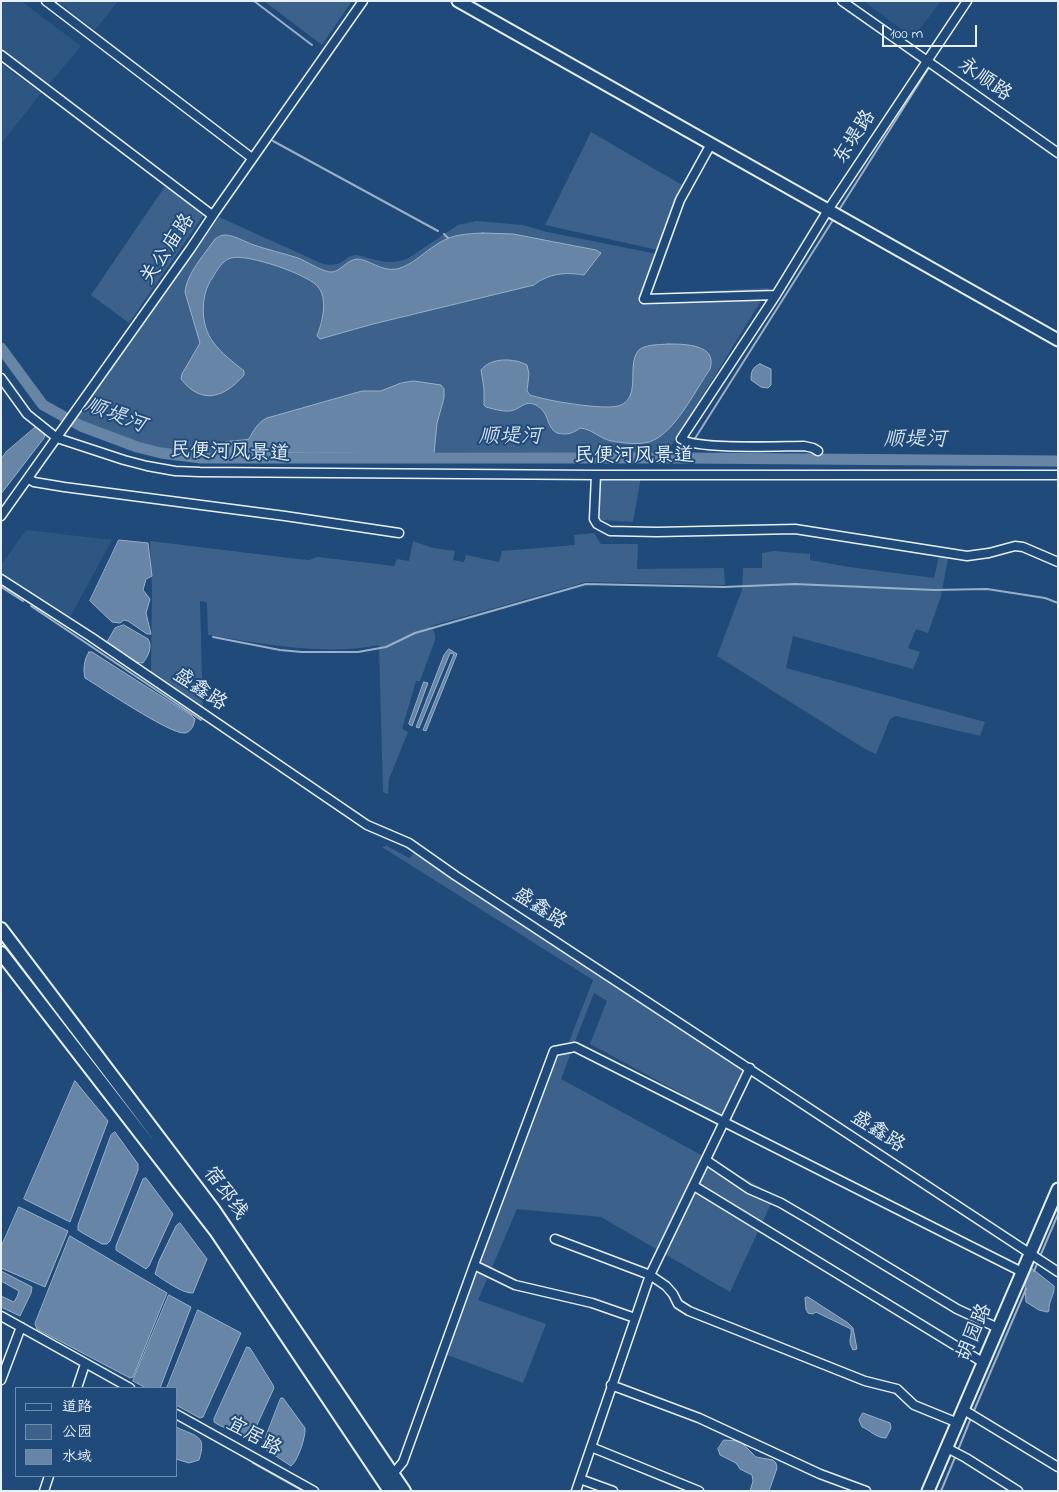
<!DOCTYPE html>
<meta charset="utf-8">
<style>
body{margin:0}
#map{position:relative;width:1059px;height:1492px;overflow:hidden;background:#1f4a7a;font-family:"Indie Flower","LXGW WenKai TC",sans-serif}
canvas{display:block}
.frame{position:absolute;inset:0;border:2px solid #e8f1f8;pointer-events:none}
.legend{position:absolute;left:15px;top:1387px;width:162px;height:90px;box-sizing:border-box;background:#1f4a7a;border:1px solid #6f8dac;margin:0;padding:6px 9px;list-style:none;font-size:15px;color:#e8f1f8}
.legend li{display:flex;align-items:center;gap:10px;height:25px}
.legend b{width:25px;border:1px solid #6f8dac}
.scale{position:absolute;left:882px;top:25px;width:95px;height:22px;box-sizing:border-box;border:2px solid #e8f1f8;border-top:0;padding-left:6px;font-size:15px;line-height:18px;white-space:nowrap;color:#e8f1f8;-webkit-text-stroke:4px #1f4a7a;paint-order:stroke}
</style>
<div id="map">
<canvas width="1059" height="1492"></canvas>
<div class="frame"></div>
<ul class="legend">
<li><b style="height:6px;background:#1f4a7a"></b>道路</li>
<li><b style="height:14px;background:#3c628c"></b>公园</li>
<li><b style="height:14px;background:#6685a7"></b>水域</li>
</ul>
<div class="scale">100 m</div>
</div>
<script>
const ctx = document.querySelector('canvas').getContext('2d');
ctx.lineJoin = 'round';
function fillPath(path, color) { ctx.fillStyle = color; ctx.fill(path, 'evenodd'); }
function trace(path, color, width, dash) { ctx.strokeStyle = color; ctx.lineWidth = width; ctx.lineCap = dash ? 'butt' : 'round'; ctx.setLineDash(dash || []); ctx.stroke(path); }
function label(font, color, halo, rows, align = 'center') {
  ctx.font = font + ' "Indie Flower","LXGW WenKai TC",sans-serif'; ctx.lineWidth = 4; ctx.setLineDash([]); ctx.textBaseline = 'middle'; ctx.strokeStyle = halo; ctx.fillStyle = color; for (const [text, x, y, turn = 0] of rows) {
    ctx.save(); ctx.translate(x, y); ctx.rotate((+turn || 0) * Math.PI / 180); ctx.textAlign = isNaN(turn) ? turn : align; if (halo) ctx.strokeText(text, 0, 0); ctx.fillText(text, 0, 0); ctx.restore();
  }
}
const built = new Path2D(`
 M1,1H21L81,46L49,84L1,49Z
 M57,1H118L95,30Z
 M864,1H941L913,38Z
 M1,64L41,93L1,144Z
 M26,530L112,540L69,619L1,575V565Z`);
const green = new Path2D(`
 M264,1H352L322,45Z
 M591,132L682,185L658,250L545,225Z
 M166,185L203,216L129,323L91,295Z
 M219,217L323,264C345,268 344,255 356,255C359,255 364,257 368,258C383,262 391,264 407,259L458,225L476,221L523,225L547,232L657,254L643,294L769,288L667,453L185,452C150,446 106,438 76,418Z
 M598,477H641L633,522L602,520L597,517Z
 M594,533L601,544H638L637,569L724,568L725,585L586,582L431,626L435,634V640L420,681H416L402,729L408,732L389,779L388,794L383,792L379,645C322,656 265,644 208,635L207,602L200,601L203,711L151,675L152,589L150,541L298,559L309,560L318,557L394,566L397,559L409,561L413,541L433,548L455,551L453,560L464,562L466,555L499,562L502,551L575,545L574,535Z
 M774,551L810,554V560L849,567L934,578L939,556L948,558L941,596L928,633L916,629L908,648L920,652L913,669L793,636L786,668L985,722L980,736L896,716L890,719L876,754L867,750L717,656L742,590L743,568H762V553Z
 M387,846L409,858L415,852L744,1069L721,1115L590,1044L607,1001L594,993L574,1044L569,1042L593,980L382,847Z
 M572,1050L561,1079L775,1195L730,1292L601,1217L517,1209L478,1300L546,1324L523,1383L445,1354L556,1054Z`);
const water = new Path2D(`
 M483,233L513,234L596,250L601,253L584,275C566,272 549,273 534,285L373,324L320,339L317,336C322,322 328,302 319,288C311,275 246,253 231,258C223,260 217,270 213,277C200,294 200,325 213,342C221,353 233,362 244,371V375C225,397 202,406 181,379L182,374L200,343L185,292C187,273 204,255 215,239C218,237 221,235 225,235C234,235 245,242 254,245C268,250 283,253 298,258C308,262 319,270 330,272C340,273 346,260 357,259C369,259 381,272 397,269C413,265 425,251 439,243C453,234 467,234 483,233Z
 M668,344C684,344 718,344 710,369C696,389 674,435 649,442C638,445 623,443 611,441C599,438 592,429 580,428C572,434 567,435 557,433C545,426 551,414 536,405C526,400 522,407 514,410C506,413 494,409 486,407L484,405V388L481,370C491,357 514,358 527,365L529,374L527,391L530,395C547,401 603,410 618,406C624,404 627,402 630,396C636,383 629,363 638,351C644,344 659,345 668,344Z
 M760,364L771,369V385L768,388L761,387L751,380C751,372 752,367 760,364Z
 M414,381L441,385L444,389V398L437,423L434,454L213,452C219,438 237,442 249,439C254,430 257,423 267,418L362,391H381L401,383Z
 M37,426L45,434L44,438L1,494V459L6,452Z
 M119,540L148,543L152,576L146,579L143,590L150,599L146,613L151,634H147L128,621L124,620L120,623L112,622L90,601Z
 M124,625L148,639C153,647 148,656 143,663L134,662L107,642L115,628Z
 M449,649L457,654L426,731L423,730L454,654L450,653L419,728L416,727L444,655Z
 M89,652H92L191,715L195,719C194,725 191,733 184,733C170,734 100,687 85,678C83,670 84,659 89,652Z
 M424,682L428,683L412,726L409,724Z
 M75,1081L108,1121L70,1222L24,1199Z
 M115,1132L138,1164V1170L110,1241L107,1244H102L81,1232L78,1230V1225L111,1135Z
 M146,1178L173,1214L149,1266L146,1269L119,1252L116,1250V1246L143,1179Z
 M19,1207L68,1231L45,1287L1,1268V1247Z
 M180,1223L207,1259L193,1293C183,1294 164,1280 155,1274L159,1261L176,1226Z
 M70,1236L167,1293L133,1377L130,1378L37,1329L35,1324Z
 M1030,1267L1054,1286C1055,1295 1048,1301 1049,1311L1047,1312L1039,1310L1026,1302L1025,1285Z
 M1,1271L32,1287L31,1293L20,1316L1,1307V1296L14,1302L17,1297L19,1291L1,1281Z
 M169,1295L191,1307L160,1388H146L133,1381Z
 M808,1297L848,1323L853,1328L857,1349L853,1350C847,1339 852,1339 851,1329L824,1316L816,1312L813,1314L808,1313L806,1309L805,1298Z
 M198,1310L241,1333L203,1417L200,1418L176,1405V1388H167Z
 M247,1347L250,1348L273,1385L274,1388L250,1440L217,1424L214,1422V1419Z
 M281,1398H283L305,1428C306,1436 298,1461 291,1466L262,1447Z
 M863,1413L890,1423L891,1428L886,1438C876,1438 870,1430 862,1427L859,1420Z
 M176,1427C197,1437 207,1435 199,1460L189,1463L176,1459Z
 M724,1440L738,1441L743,1444L756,1457L773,1460L776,1463L777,1468L769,1491H750L753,1481L752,1475L740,1469L736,1463L720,1455L718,1449Z`);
const stream = new Path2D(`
 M254,1L312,45
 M273,141L438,231
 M839,210L928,69
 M444,234L448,238
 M694,440L833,220
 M686,458L691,446
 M1,587L23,601
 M31,606L201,720
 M213,637L280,650L302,652H358L386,647L415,633L586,584L724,587L795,584L934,590L987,589L1045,598L1058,603
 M1041,1254L1058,1214
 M1034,1271L1037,1264
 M973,1413L1026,1289
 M958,1450L971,1418
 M253,1463L303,1491
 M941,1491L956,1455`);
const river = new Path2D(`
 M1,348L43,405L81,426L137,447L161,453L201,458H686L1058,461`);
const street = new Path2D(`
 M46,1L252,158
 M842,1L1058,153
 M1,55L212,215
 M711,144L680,200L644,299L776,295
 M1,378L27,414L57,438L124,460L147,466L175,471L200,472L596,475H1058
 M818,451L813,448L804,446C780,446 698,450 681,439L776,295L828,210L967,1
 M596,475L594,519L597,524L610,531L657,532L795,529L967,556L989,553L1015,546L1023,547L1058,562
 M29,479L34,482L64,487L285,516L399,533
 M1,516L191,248L215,212L363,1
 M1,579L91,637L367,825L409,843L456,876L1058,1272
 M706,1160L749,1189L781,1203L810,1220L957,1309L998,1328
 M694,1186L984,1363
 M555,1239L650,1275L666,1286L673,1294L678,1304L689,1311L865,1381L897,1389L914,1405L958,1423
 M474,1265L515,1285L592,1303L635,1318
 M1,1316L130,1388
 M1,1380L21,1327
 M611,1385L699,1418L820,1474L866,1491
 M77,1388L85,1364
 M964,1410L1058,1467
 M176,1414L314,1491
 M591,1447L699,1491
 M947,1448L966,1458L1018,1491
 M393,1474L403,1462L474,1265L554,1051L575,1047L1022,1272
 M580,1479L613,1491
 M44,1491L49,1476
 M576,1491L650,1275L750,1068`);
const secondary = new Path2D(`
 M458,1L1058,340
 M928,1491L1058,1189`);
const primary = new Path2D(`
 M1,929L213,1209L404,1491
 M1,953L216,1231L390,1491`);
const streetNames = [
 ["永顺路",984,81,35],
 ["东堤路",856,138,-57],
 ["关公庙路",169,250,-56],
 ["民便河风景道",230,454,2],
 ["民便河风景道",634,458],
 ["盛鑫路",199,691,34],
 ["盛鑫路",539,910,33],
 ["盛鑫路",877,1133,33],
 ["宿邳线",224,1194,54],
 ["胡园路",976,1333,-67],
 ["宜居路",253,1438,29]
];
const waterNames = [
 ["顺堤河",115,417,21],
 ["顺堤河",510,439],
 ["顺堤河",915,442]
];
fillPath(built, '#2e5683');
fillPath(green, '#3c628c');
fillPath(water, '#6685a7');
trace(water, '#9ab0c7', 1);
trace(stream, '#9ab0c7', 2);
trace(river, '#6685a7', 11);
trace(street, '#e8f1f8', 11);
trace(secondary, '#e8f1f8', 15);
trace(primary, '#e8f1f8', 16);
trace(street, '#1f4a7a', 8);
trace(secondary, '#1f4a7a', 11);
trace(primary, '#1f4a7a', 12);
label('20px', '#e8f1f8', '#1f4a7a', streetNames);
label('italic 21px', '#d4e1ec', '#1f4a7a', waterNames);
</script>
